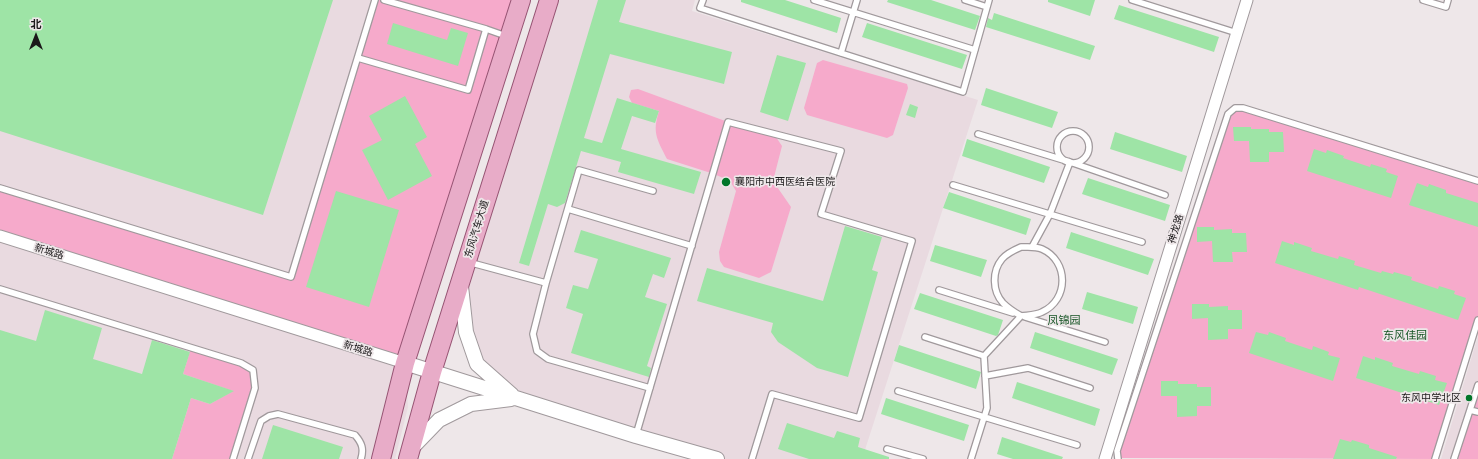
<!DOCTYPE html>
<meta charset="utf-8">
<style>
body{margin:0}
#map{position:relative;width:1478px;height:459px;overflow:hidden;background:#eee7e9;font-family:Manrope,"Noto Sans SC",sans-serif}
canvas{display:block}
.north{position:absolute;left:16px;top:16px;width:40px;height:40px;-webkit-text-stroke:3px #eee7e9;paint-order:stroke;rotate:0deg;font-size:11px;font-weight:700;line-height:16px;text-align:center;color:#1b191a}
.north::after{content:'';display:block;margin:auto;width:14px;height:18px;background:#1b191a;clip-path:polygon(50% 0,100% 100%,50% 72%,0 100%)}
</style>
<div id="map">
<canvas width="1478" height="459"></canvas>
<div class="north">北</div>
</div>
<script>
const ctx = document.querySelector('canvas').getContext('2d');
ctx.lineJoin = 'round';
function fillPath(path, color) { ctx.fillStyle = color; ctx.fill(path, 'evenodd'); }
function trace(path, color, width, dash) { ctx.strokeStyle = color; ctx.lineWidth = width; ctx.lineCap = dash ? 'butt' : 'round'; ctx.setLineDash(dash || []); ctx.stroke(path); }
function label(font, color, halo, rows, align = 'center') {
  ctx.font = font + ' Manrope,"Noto Sans SC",sans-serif'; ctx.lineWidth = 3.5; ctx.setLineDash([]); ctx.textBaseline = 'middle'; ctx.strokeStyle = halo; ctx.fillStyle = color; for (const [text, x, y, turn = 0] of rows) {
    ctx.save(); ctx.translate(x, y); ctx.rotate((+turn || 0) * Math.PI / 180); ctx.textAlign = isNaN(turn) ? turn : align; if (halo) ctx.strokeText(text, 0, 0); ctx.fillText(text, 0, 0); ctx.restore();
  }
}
const built = new Path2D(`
 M0,0H521L405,363L408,407L395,459H0Z
 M558,0H695L692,11L978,100L862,459H717L515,398L477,364L463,309L476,264Z
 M1478,336V459H1441Z`);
const green = new Path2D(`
 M375,0H521L405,363L0,236V188L291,277Z
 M823,60L907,84L908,88L893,135L887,138L807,115L804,108L817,63Z
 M638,89L728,122L776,137L782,146L773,181L791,207L771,272L759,278L724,267L720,261L719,252L736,191L730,181L714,174L667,159C657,139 652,133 659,111L632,103L629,97L631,90Z
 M1235,108L1478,181V320L1435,459L1117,458L1228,114Z
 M191,348L241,363L253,370L255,388L233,459H172L191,398L210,404L233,391L183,374Z
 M1478,385V459H1454Z`);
const building = new Path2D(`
 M0,0H333L263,215L0,131Z
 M598,0H626L619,22L732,52L724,84L610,54L584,138L602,143L617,98L659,111L655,123L632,116L621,149L701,172L694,194L618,172L621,162L581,151L565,203L557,207L548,204L529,266L519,263Z
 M741,0H785L841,18L837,33L741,2Z
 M888,0H931L980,16L975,30L887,2Z
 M1048,0H1095L1090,16L1048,2Z
 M1119,5L1219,37L1214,52L1114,19Z
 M994,13L1095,46L1090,60L986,27L988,18L992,20Z
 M393,23L447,40L451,28L468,33L458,66L387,44Z
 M867,23L967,55L962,69L862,37Z
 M777,55L806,63L788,121L760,112Z
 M986,88L1058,112L1052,128L981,105Z
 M405,96L427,137L415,144L432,176L388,200L362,150L382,140L369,116Z
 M910,104L918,107L915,118L906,115Z
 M1233,127H1251V129H1269V132H1283L1284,152H1269V162H1250L1249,141H1234Z
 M1115,132L1187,156L1182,172L1110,149Z
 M967,139L1050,167L1044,183L962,156Z
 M1314,149L1326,153L1327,150L1344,156L1343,158L1370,167L1371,164L1387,169L1386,172L1398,176L1391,198L1307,171Z
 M1088,178L1170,205L1165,221L1082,194Z
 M1417,183L1428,187L1429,184L1446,190V193L1478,203V227L1409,205Z
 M336,191L399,210L369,307L306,287Z
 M949,192L1031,219L1026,235L943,208Z
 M845,226L882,237L872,270L878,272L848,377L817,368L778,342L771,332L773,323L697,301L707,268L823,301Z
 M1197,227H1214V230L1232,229V233H1246L1247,252H1232L1233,262H1213L1212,241L1197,242Z
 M581,230L671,258L664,278L653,274L645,297L667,304L647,366L651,368L649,377L571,353L583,314L566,308L573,285L588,289L598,259L574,252Z
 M1071,232L1154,259L1148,275L1066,248Z
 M1282,241L1294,245V242L1312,248L1311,251L1338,259L1339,256L1355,261L1354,265L1381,273L1382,271L1393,274L1394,272L1412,277L1411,280L1438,289L1439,286L1455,291L1454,294L1466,298L1458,320L1359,287L1358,290L1275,263Z
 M935,245L987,260L981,277L930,261Z
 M1087,292L1138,307L1133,324L1082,309Z
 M920,293L1003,320L998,335L996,336L914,309Z
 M1192,304H1209V307L1228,306V310H1242V329H1228V339L1208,340V318L1192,319Z
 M45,310L102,328L93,359L142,374L152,340L190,352L183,374L234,391L210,404L191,398L172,459H0V330L36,341Z
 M1035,332L1118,359L1112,375L1030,348Z
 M1256,332L1268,335L1269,332L1286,338L1285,341L1312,350L1313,346L1329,352L1328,355L1340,358L1333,381L1249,353Z
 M899,345L981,372L976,389L894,361Z
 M1363,356L1375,360V357L1393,363L1392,366L1419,374L1420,371L1436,376L1435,380L1447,383L1439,405L1356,378Z
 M1161,381H1178V384H1197V387H1211V406H1197V416L1177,417V396H1161Z
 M1017,382L1100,409L1095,426L1012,398Z
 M886,398L969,425L964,441L881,414Z
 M787,423L834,438L837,431L860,438L858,447L889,457V459H809L778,449Z
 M273,425L343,447L339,459H262Z
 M1002,437L1063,457L1062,459H1013L997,454Z
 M1340,439L1351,442L1352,440L1369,445V448L1397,457L1396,459H1333Z`);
const service = new Path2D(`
 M703,0L700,8L963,92L989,0
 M814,0L975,50
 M965,0L987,7
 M1132,0L1237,33
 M1423,0L1446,7L1448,0
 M486,29L506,36
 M841,53L857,0
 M358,58L468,90L486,29L384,0
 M1057 147a16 16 0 1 1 32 0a16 16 0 1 1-32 0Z
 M978,134L1070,162L1165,195
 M953,185L1142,242
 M0,188L291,277L375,0
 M568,209L692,246
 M1021,247C1028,247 1035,246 1042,249C1069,261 1069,300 1042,312C1036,315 1028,315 1021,316C1014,312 1008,308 1003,303C992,291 992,271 1002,259C1007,253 1014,250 1021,247Z
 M1032,247L1050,214L1070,162
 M468,262L546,283L533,334L537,351L548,359L650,388
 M546,283L579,170L653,191
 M0,289L241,363L253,370L255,388L233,459
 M939,290L1013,313
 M1025,317L1105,342
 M925,337L984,356
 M985,376L1028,368L1090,388
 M1478,385L1470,410L1478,412
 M898,391L1077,445
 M636,435L728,122L841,151L821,214L912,241L859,418L772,394L752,459
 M887,449L923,459
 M248,459L261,421L269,416L278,414L355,435C362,443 364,449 361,459
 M971,459L987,408L984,356L1021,316
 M1118,459L1117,451L1228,114L1235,108H1243L1478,181
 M1435,459L1478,320
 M1454,459L1470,410`);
const minor = new Path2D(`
 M0,236L405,363
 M1105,459L1247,0`);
const tertiary = new Path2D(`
 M461,286L466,332L477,364L512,395
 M405,363L636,436L717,459
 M410,450L439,420L471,404L511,399`);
const primary = new Path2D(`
 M381,459L405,363L521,0
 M408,459L432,372L549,0`);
const markers = [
 [726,182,5,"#01762a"],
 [1469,398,4,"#01762a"]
];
const poiNames = [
 ["襄阳市中西医结合医院",735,182],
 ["东风中学北区",1461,398,"right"]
];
const streetNames = [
 ["东风汽车大道",477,229,-73],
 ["神龙路",1176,229,-73],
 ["新城路",49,252,17],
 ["新城路",358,349,17]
];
const neighbourhoodNames = [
 ["凤锦园",1064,321],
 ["东风佳园",1405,336]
];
fillPath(built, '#e9dae0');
fillPath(green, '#f6aacb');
fillPath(building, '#9ee4a6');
trace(service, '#a0999c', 8);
trace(minor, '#a0999c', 13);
trace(tertiary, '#a0999c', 16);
trace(primary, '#965473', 20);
trace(service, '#fff', 5.5);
trace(minor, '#fff', 11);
trace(tertiary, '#fff', 14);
trace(primary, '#e8acc8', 18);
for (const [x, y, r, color] of markers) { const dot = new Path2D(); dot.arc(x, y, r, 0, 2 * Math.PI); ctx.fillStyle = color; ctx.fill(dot); trace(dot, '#eee7e9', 1.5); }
label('10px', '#1b191a', '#eee7e9', poiNames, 'left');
label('10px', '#1b191a', '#eee7e9', streetNames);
label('11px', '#145323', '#eee7e9', neighbourhoodNames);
</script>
